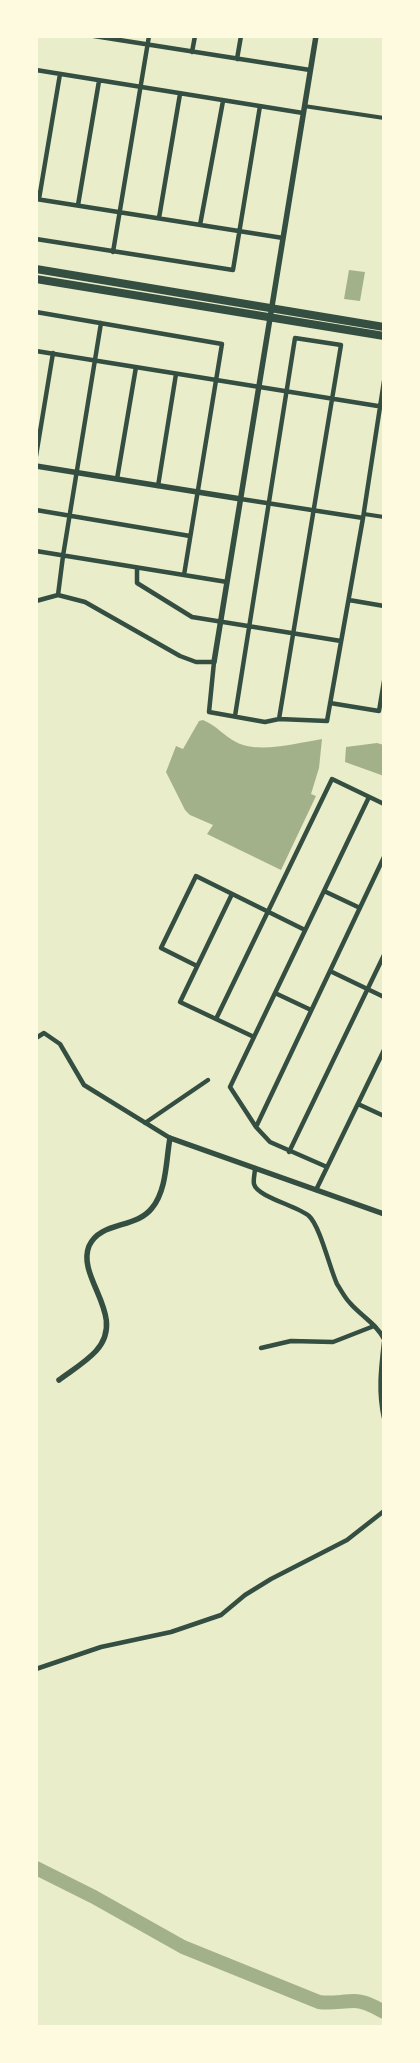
<!DOCTYPE html>
<style>
body{margin:0}
#map{position:relative;width:420px;height:2063px;overflow:hidden;background:#e9edc9;font-family:"Playfair Display",serif}
canvas{display:block}
.frame{position:absolute;inset:0;border:38px solid #fefae0;pointer-events:none}
</style>
<div id="map">
<canvas width="420" height="2063"></canvas>
<div class="frame"></div>
</div>
<script>
const ctx = document.querySelector('canvas').getContext('2d');
ctx.lineJoin = 'round';
function fillPath(path, color) { ctx.fillStyle = color; ctx.fill(path, 'evenodd'); }
function trace(path, color, width, dash) { ctx.strokeStyle = color; ctx.lineWidth = width; ctx.lineCap = dash ? 'butt' : 'round'; ctx.setLineDash(dash || []); ctx.stroke(path); }
const water = new Path2D(`
 M349,270L365,272L360,301L344,299Z
 M203,720C216,725 224,736 236,742C258,754 297,743 322,739L319,768L311,794L316,796L281,870L207,834L213,825L190,815L185,810L166,772L176,746L183,749L199,721Z
 M377,743L384,745V776L345,762L346,747Z`);
const river = new Path2D(`
 M36,1868L94,1897L183,1947L319,2002C331,2004 342,2001 354,2001C365,2001 375,2007 384,2012`);
const pedestrian = new Path2D(`
 M304,106L384,118
 M364,514L384,517`);
const minor = new Path2D(`
 M94,36L310,70
 M192,52L195,36
 M237,59L241,36
 M36,70L303,113
 M36,199L283,238
 M39,199L60,74
 M78,205L99,81
 M159,218L180,94
 M200,225L223,101
 M36,239L233,270L260,106
 M113,252L149,36
 M36,312L222,344L184,575
 M36,351L384,407
 M36,456L53,353
 M117,479L136,367
 M158,486L176,374
 M241,499L363,518
 M36,510L190,536
 M36,551L227,582
 M137,568V583L192,617L341,641
 M58,595L63,556L101,323
 M349,600L384,606
 M36,601L58,595L85,602L180,656L196,662H214L209,712L265,722L279,719L327,721L363,518L384,381
 M330,703L379,711L384,681
 M235,716L295,338L341,345L279,719
 M324,891L360,908
 M232,894L180,1002L254,1037
 M197,966L161,948L196,876L305,930
 M330,971L384,997
 M275,993L311,1010
 M216,1019L332,779L384,804
 M36,1038L44,1033L60,1044L84,1085L170,1138
 M358,1104L384,1116
 M145,1123L208,1080
 M256,1127L384,857
 M289,1152L384,955
 M327,1167L270,1142L256,1127L230,1087L369,797
 M255,1168C255,1173 253,1180 254,1184C257,1197 298,1206 309,1216C320,1226 330,1269 337,1284C341,1290 345,1298 350,1303C360,1315 377,1324 384,1339
 M316,1190L384,1050
 M384,1342C381,1368 378,1392 384,1418
 M261,1348L291,1341L333,1342L374,1326
 M36,1669L101,1647L171,1632L221,1615L245,1595L271,1579L347,1540L384,1511`);
const tertiary = new Path2D(`
 M36,466L241,499
 M214,662L316,36
 M59,1380C71,1371 86,1362 96,1351C128,1316 76,1278 89,1246C100,1221 136,1229 152,1208C167,1190 166,1159 170,1138L384,1214`);
const primary = new Path2D(`
 M36,269L384,327
 M36,279L384,336`);
fillPath(water, '#a3b18a');
trace(river, '#a3b18a', 14);
trace(pedestrian, '#344e41', 4);
trace(minor, '#344e41', 4.5);
trace(tertiary, '#344e41', 5.5);
trace(primary, '#344e41', 8);
</script>
